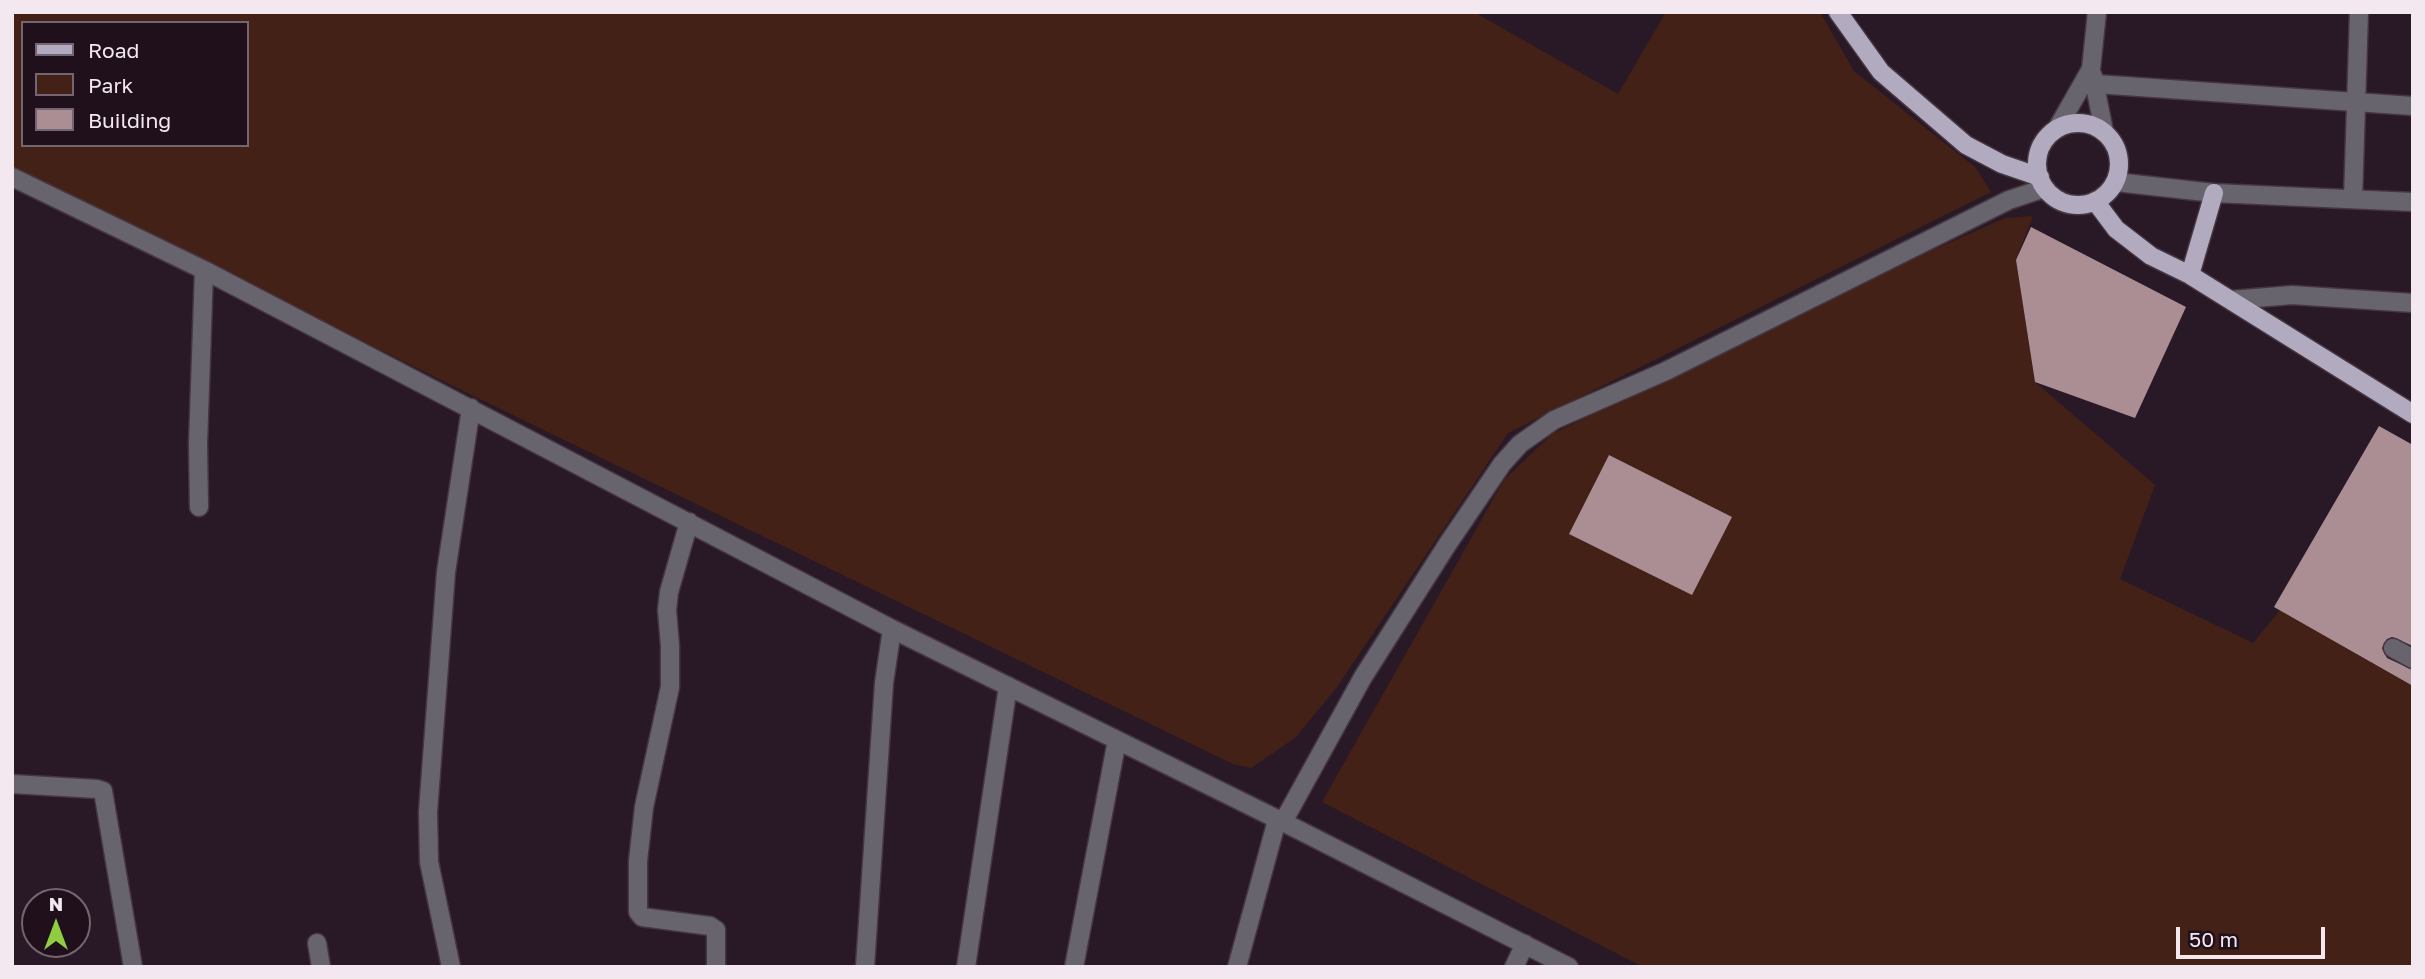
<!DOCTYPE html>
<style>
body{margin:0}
#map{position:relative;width:2425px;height:979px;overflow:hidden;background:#291926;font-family:"Golos Text",sans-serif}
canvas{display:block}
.frame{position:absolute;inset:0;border:14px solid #f3e7f0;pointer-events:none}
.legend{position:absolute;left:21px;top:21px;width:228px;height:126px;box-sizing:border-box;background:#1f101c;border:2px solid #746671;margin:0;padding:9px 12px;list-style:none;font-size:21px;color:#f3e7f0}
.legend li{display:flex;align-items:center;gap:14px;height:35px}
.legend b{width:35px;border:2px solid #746671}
.north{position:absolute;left:21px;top:888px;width:70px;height:70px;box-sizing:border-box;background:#1f101c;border:2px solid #746671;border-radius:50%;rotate:0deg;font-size:19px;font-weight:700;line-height:28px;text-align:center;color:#f3e7f0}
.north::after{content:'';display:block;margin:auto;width:24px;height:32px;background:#90cd41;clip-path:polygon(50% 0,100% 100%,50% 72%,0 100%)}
.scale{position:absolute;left:2176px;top:927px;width:149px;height:32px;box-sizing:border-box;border:4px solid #f3e7f0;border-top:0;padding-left:9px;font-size:21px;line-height:24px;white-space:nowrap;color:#f3e7f0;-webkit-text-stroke:5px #1f101c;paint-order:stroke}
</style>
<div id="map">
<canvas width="2425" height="979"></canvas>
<div class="frame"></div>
<ul class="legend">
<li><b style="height:9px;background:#b2abbf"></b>Road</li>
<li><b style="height:19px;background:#432117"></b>Park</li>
<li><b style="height:19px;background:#aa8e94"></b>Building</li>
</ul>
<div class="north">N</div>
<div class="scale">50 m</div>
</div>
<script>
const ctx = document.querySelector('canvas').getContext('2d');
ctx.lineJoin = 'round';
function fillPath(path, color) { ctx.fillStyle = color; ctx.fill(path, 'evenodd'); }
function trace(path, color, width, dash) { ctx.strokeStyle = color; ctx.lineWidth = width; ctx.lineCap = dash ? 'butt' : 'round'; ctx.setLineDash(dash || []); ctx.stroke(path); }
const green = new Path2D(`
 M12,12H1474L1618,94L1666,12H1820L1854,71L1976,168L1991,192L1508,433L1337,687L1295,738L1251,768L1233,764L457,388L12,167ZM23,23H247V145H23Z
 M2033,216L2016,260L2035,382L2155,485L2120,579L2253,643L2280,610L2413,686V967H1643L1322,802L1504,480L1552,434L1885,271L2005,218Z`);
const building = new Path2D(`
 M2031,227L2186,307L2135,418L2035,382L2016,260Z
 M2379,426L2413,445V646L2392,637L2387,639L2382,648L2387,658L2413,670V686L2274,607Z
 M1609,455L1732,517L1692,595L1569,534Z`);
const minor = new Path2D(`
 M2093,76L2104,131
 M2096,84L2413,106
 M2058,127L2091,69L2097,12
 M12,177L204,270L892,629L1283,822L1569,967
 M2116,182L2214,193L2413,202
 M2353,199L2359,12
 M2231,300L2292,295L2413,303
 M199,507L198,444L204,270
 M689,522L669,592L667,610L670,646V687L644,807L638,861V912L642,917L710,926L716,930V967
 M2393,648L2413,659
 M12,784L97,789L103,791L133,967
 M1283,822L1363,677L1447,545L1502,464L1520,444L1554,420L1666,371L2009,200L2045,188
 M317,943L321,967
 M451,967L429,862L428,812L446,572L471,408
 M865,967L884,683L892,629
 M966,967L1008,686
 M1074,967L1117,740
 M1237,967L1277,820
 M1514,967L1525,944`);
const major = new Path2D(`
 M1838,12L1881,72L1966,145L2002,164L2040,177
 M2037 164a41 41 0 1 1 82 0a41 41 0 1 1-82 0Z
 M2095,201L2116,229L2151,256L2190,275L2413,414
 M2190,275L2214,193`);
fillPath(green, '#432117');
fillPath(building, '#aa8e94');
trace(minor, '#453642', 21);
trace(major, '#453642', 21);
trace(minor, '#68646e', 18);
trace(major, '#b2abbf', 18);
</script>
